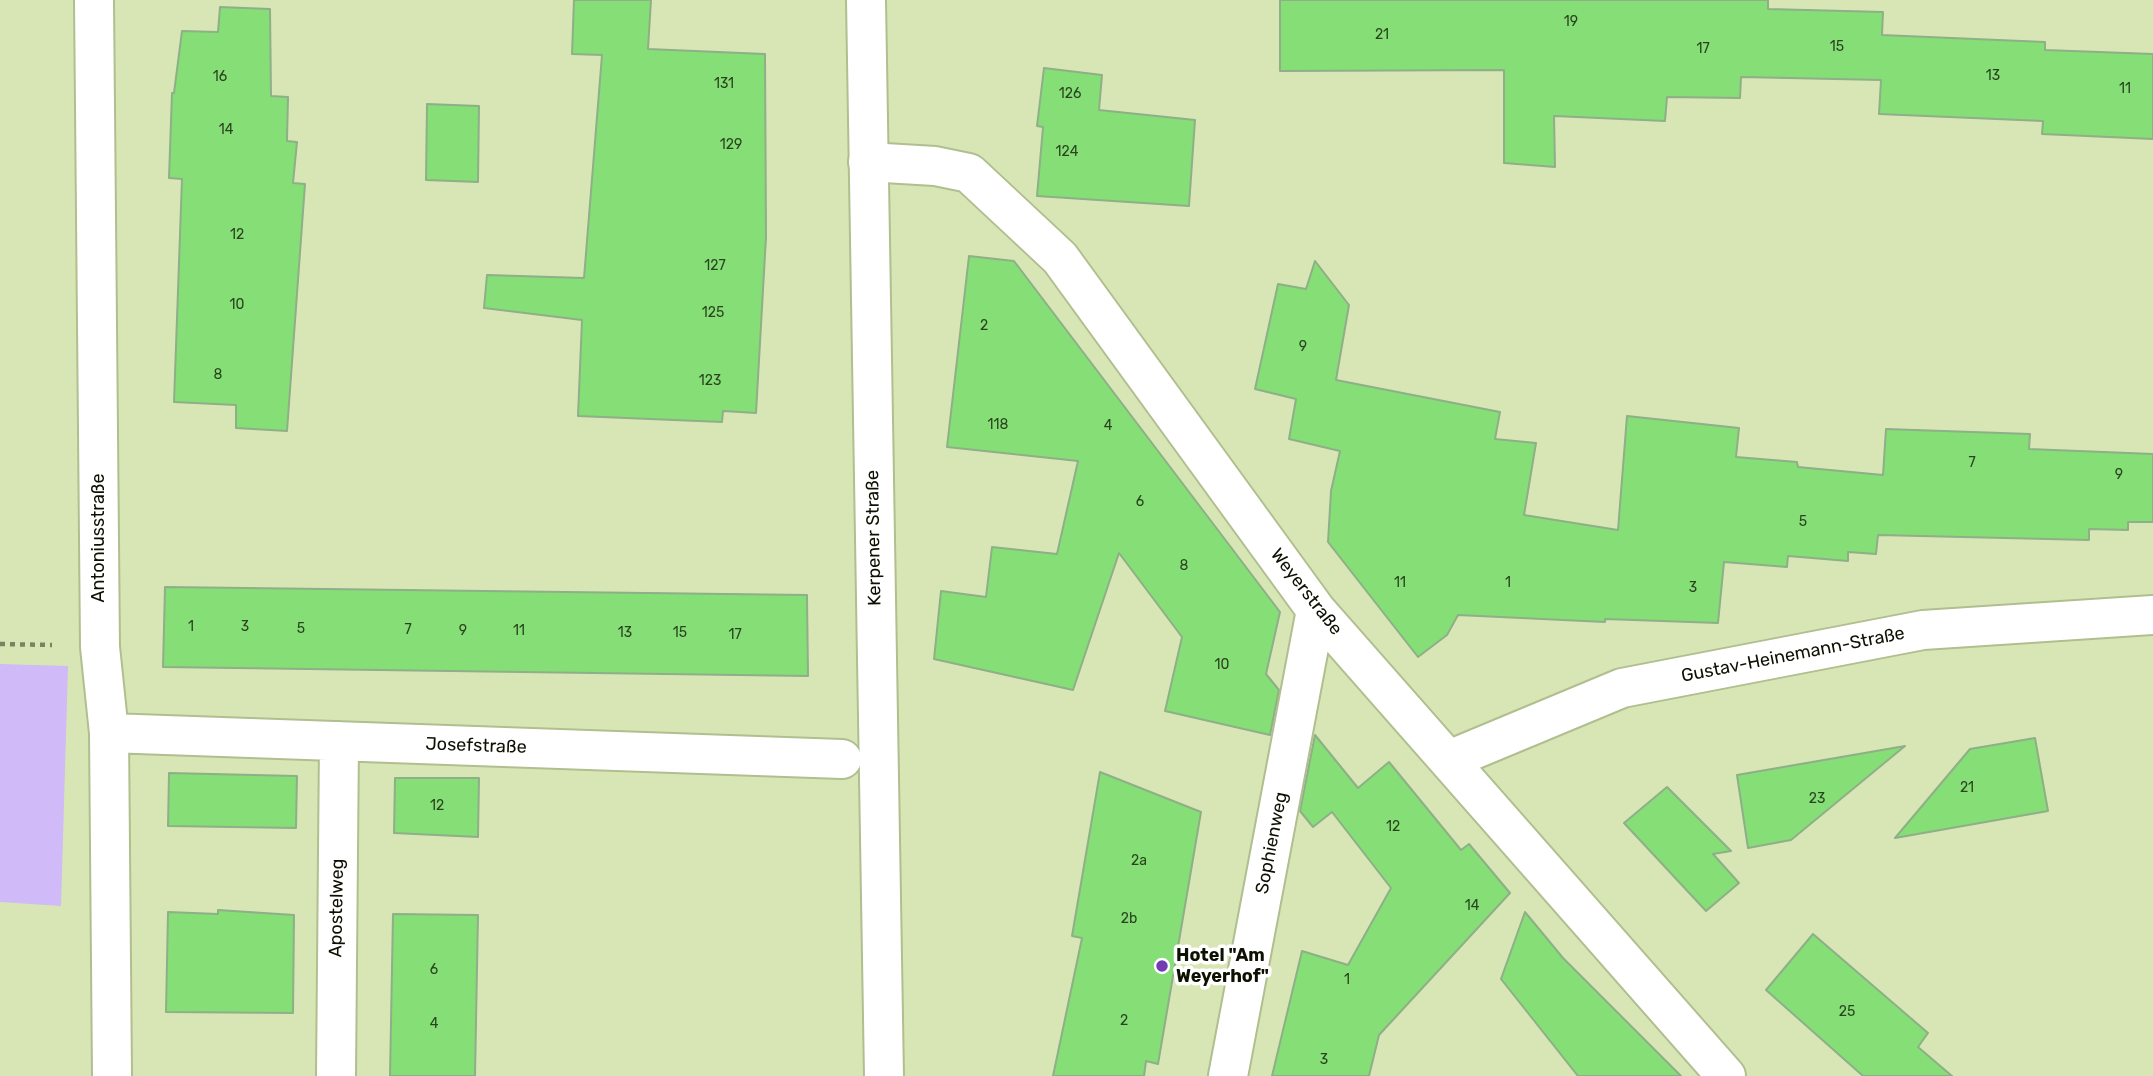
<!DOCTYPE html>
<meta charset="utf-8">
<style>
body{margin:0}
canvas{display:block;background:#d8e6b5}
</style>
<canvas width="2153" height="1076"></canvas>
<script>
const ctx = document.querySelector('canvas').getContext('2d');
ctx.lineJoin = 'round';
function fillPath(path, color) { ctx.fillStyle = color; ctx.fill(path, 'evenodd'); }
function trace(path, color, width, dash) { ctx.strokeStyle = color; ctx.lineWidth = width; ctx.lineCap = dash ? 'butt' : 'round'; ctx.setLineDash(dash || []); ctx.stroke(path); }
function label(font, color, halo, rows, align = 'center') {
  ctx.font = font + ' Rubik,sans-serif'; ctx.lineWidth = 7; ctx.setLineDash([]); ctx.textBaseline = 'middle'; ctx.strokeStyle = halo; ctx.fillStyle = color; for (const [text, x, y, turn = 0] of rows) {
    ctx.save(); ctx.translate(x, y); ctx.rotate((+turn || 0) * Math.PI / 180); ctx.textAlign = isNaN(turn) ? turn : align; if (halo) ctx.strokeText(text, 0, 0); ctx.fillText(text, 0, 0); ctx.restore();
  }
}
const green = new Path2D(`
 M0,664L68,666L61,906L0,902Z`);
const building = new Path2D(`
 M574,0H651L648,49L765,54L766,237L756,413L723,411L722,422L578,416L582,320L484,308L487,275L584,278L602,55L572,54Z
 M1280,0H1768V9L1883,12L1882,35L2045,42V50L2153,54V139L2042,134L2043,121L1879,114L1881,80L1741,77L1740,98L1667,97L1665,121L1554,116L1555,167L1504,163V70L1280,71Z
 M220,7L270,9L271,96L288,97L287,141L297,142L293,183L305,184L287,431L236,428V405L174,402L182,179L169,178L172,93H174L182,31L218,32Z
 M1044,68L1102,75L1099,110L1195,120L1189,206L1037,196L1043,127L1037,126Z
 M427,104L479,106L478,182L426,180Z
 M969,256L1014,261L1280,612L1266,674L1279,690L1270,735L1165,711L1182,637L1119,553L1073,690L934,659L941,591L986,597L992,547L1057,554L1078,461L947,447Z
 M1315,261L1349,305L1336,380L1500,412L1495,439L1536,443L1524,515L1618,530L1627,416L1739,428L1736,457L1797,462L1798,467L1883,475L1886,429L2030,434L2029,449L2153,454V522H2128V530L2089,529V540L1878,535L1876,554L1848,552V561L1788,556L1787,567L1724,562L1718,623L1605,619V622L1458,615L1447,635L1418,657L1328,542L1331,491L1340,451L1289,439L1296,399L1255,389L1278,284L1306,289Z
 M165,587L807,595L808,676L163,667Z
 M1315,735L1358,788L1389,762L1461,850L1469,844L1510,893L1379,1035L1369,1076H1272L1302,951L1348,965L1391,888L1332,812L1313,827L1300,811Z
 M2035,738L2048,811L1895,838L1970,749Z
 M1905,746L1791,840L1748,848L1737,775Z
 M1100,772L1201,812L1158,1064L1146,1061L1144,1076H1053L1082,938L1072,936Z
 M169,773L297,776L296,828L168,826Z
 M395,778H479L478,837L394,833Z
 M1667,787L1731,851L1713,854L1739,883L1706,911L1624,823Z
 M218,910L294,915L293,1013L166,1012L168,912L218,914Z
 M1525,912L1563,958L1681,1076H1578L1501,979Z
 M393,914L478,915L475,1076H390Z
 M1813,934L1928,1033L1918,1047L1952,1076H1863L1766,990Z`);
const path = new Path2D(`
 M0,644L52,645`);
const minor = new Path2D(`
 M94,0L100,647L109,733L112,1076
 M868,162L935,166L969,173L1060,258L1316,610L1726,1076
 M109,733L842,759
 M1449,760L1622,688L1923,630L2153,615
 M336,1076L339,741
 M1228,1076L1316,610`);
const tertiary = new Path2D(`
 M866,0L884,1076`);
const markers = [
 [1162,966,7,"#723cb2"]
];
const numberNames = [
 ["19",1571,22],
 ["21",1382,35],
 ["15",1837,47],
 ["17",1703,49],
 ["13",1993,76],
 ["16",220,77],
 ["131",724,84],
 ["11",2125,89],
 ["126",1070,94],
 ["14",226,130],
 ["129",731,145],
 ["124",1067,152],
 ["12",237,235],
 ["127",715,266],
 ["10",237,305],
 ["125",713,313],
 ["2",984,326],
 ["9",1303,347],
 ["8",218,375],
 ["123",710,381],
 ["118",998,425],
 ["4",1108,426],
 ["7",1972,463],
 ["9",2119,475],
 ["6",1140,502],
 ["5",1803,522],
 ["8",1184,566],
 ["11",1400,583],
 ["1",1508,583],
 ["3",1693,588],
 ["1",191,627],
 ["3",245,627],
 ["5",301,629],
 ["7",408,630],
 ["9",463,631],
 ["11",519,631],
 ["13",625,633],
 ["15",680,633],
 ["17",735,635],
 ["10",1222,665],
 ["21",1967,788],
 ["23",1817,799],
 ["12",437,806],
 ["12",1393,827],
 ["2a",1139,861],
 ["14",1472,906],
 ["2b",1129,919],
 ["6",434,970],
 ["1",1347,980],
 ["25",1847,1012],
 ["2",1124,1021],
 ["4",434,1024],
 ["3",1324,1060]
];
const streetNames = [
 ["Antoniusstraße",99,538,-90],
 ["Kerpener Straße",874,538,-91],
 ["Weyerstraße",1306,592,52],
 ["Gustav-Heinemann-Straße",1793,655,-11],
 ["Josefstraße",476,746,2],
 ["Sophienweg",1272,843,-79],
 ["Apostelweg",337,908,-89]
];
const poiNames = [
 ["Hotel \"Am",1176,956],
 ["Weyerhof\"",1176,977]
];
fillPath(green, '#d0baf7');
fillPath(building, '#85de76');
trace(building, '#8eaf88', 2);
trace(minor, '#b1be8f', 42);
trace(tertiary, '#b1be8f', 42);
trace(path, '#798261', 4.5, [5, 5]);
trace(minor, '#fff', 38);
trace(tertiary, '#fff', 38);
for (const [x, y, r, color] of markers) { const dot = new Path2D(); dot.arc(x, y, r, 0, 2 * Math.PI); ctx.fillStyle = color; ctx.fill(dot); trace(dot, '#fff', 2.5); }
label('14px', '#2b441f', null, numberNames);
label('18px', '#0d1102', '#fff', streetNames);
label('bold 18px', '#0d1102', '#fff', poiNames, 'left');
</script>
